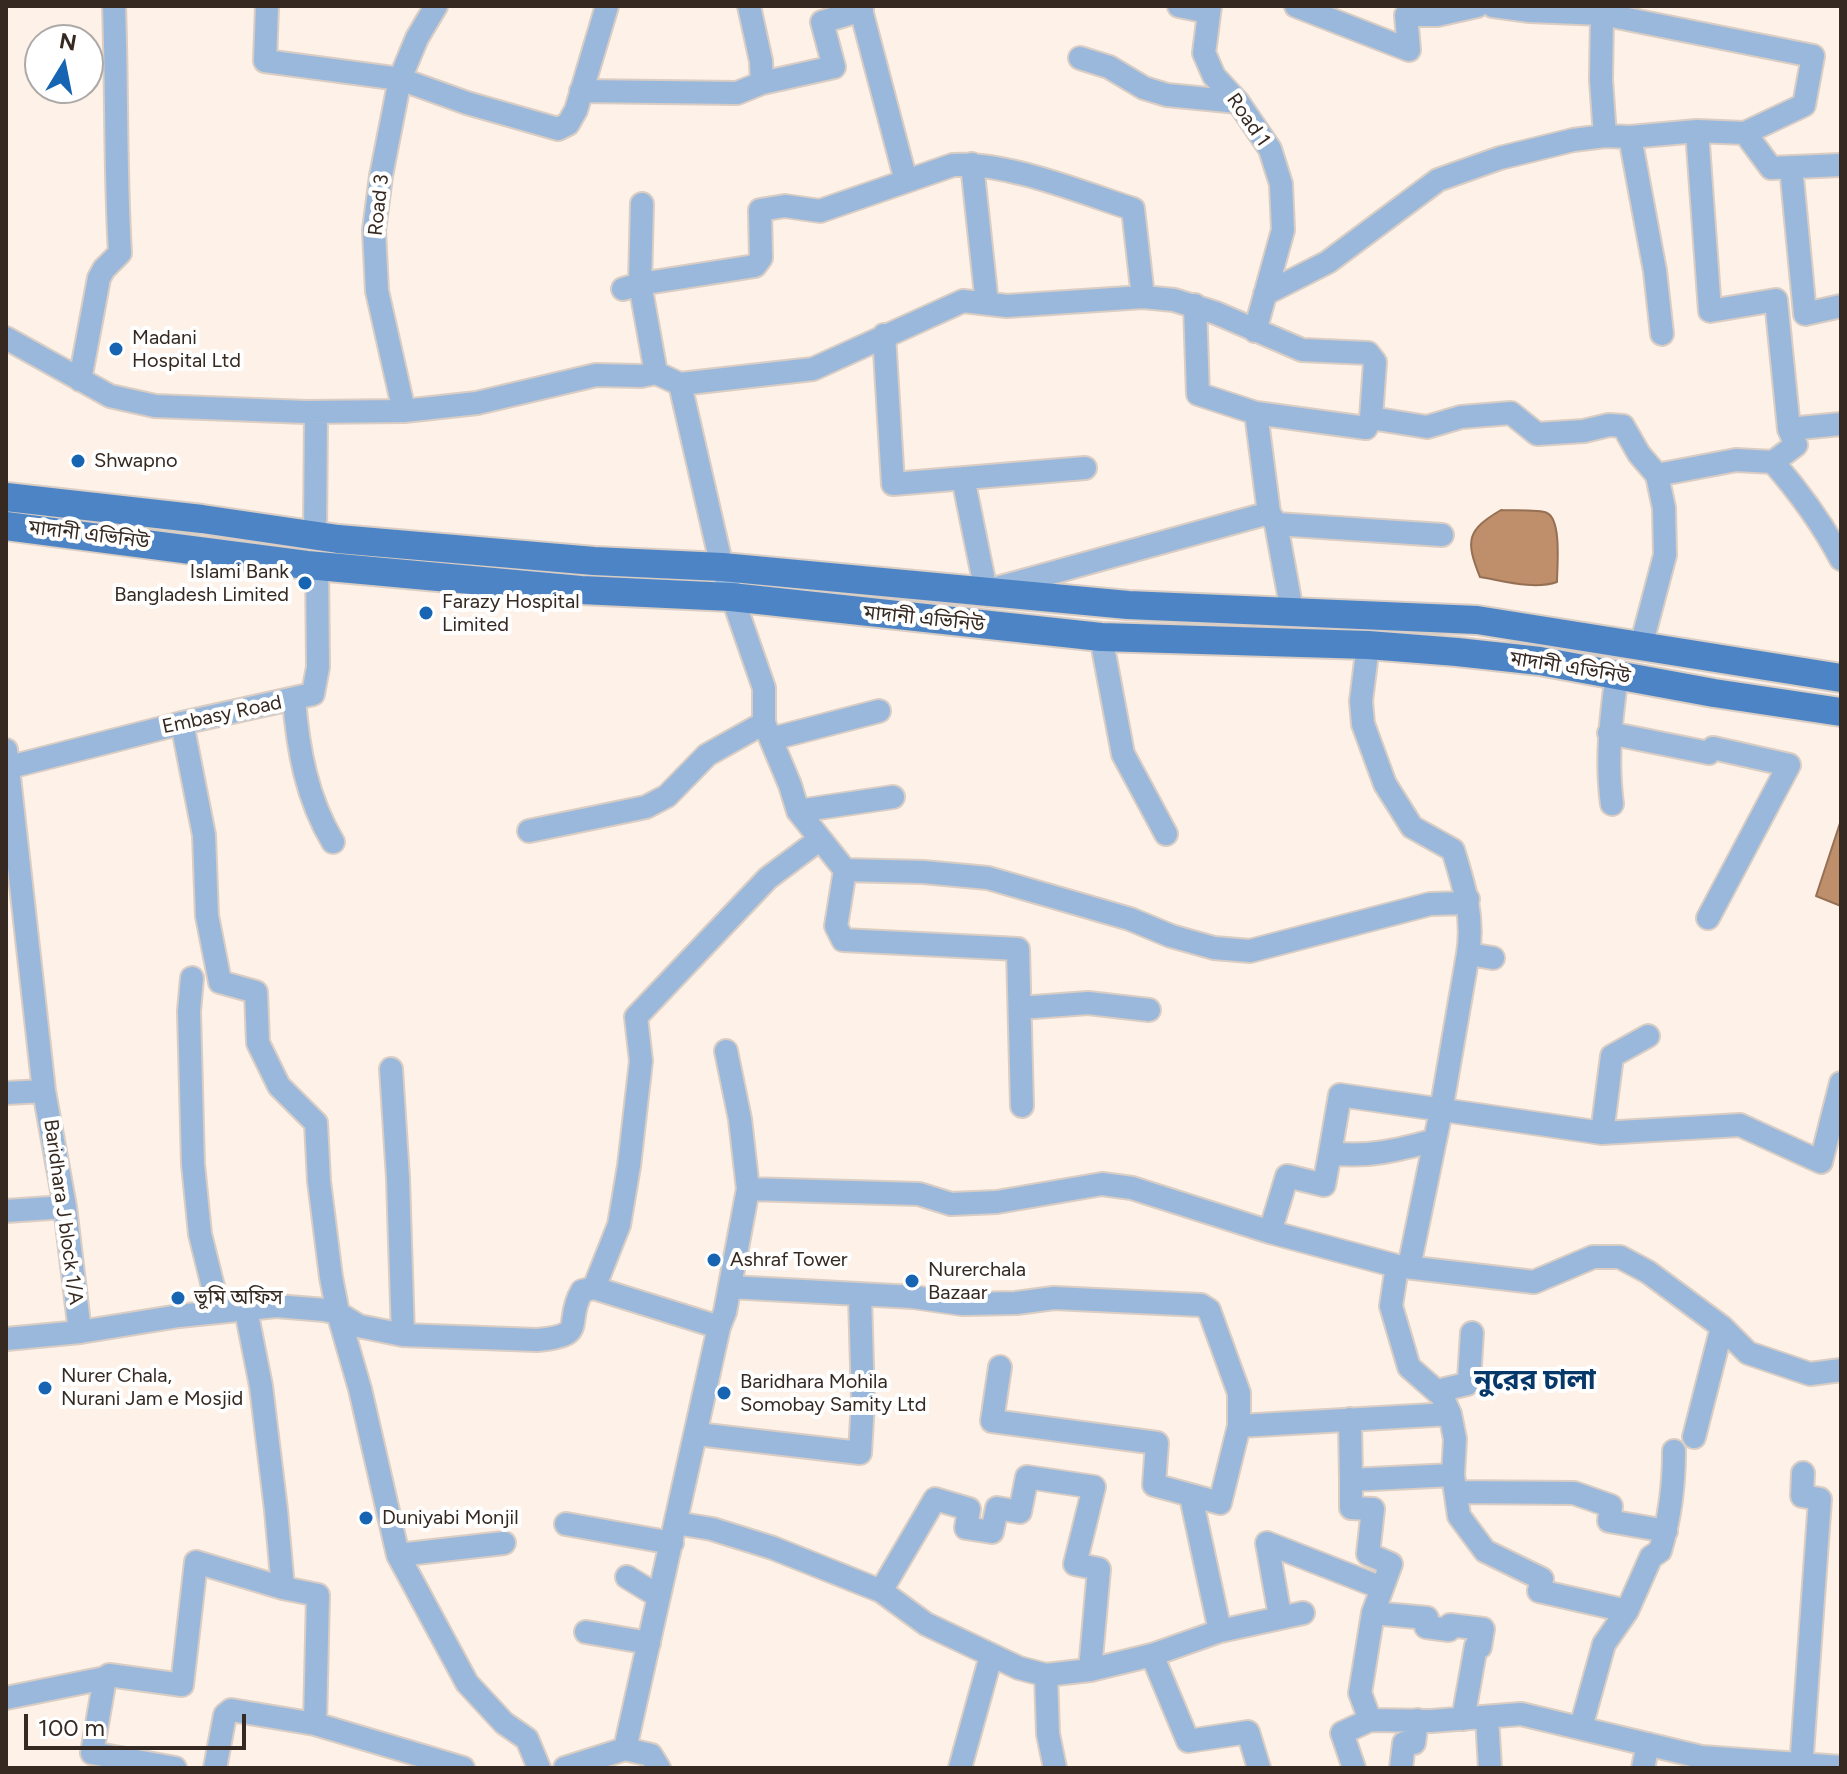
<!DOCTYPE html>
<meta charset="utf-8">
<style>
body{margin:0}
#map{position:relative;width:1847px;height:1774px;overflow:hidden;background:#fdf1e8;font-family:Figtree,sans-serif}
canvas{display:block}
.frame{position:absolute;inset:0;border:8px solid #352921;pointer-events:none}
.north{position:absolute;left:24px;top:24px;width:80px;height:80px;box-sizing:border-box;background:#fff;border:2px solid #aea9a6;border-radius:50%;rotate:10deg;font-size:22px;font-weight:700;line-height:32px;text-align:center;color:#352921}
.north::after{content:'';display:block;margin:auto;width:28px;height:36px;background:#1764b3;clip-path:polygon(50% 0,100% 100%,50% 72%,0 100%)}
.scale{position:absolute;left:24px;top:1714px;width:222px;height:36px;box-sizing:border-box;border:4px solid #352921;border-top:0;padding-left:10px;font-size:24px;line-height:28px;white-space:nowrap;color:#352921;-webkit-text-stroke:6px #fff;paint-order:stroke}
</style>
<div id="map">
<canvas width="1847" height="1774"></canvas>
<div class="frame"></div>
<div class="north">N</div>
<div class="scale">100 m</div>
</div>
<script>
const ctx = document.querySelector('canvas').getContext('2d');
ctx.lineJoin = 'round';
function fillPath(path, color) { ctx.fillStyle = color; ctx.fill(path, 'evenodd'); }
function trace(path, color, width, dash) { ctx.strokeStyle = color; ctx.lineWidth = width; ctx.lineCap = dash ? 'butt' : 'round'; ctx.setLineDash(dash || []); ctx.stroke(path); }
function label(font, color, halo, rows, align = 'center') {
  ctx.font = font + ' Figtree,"Noto Sans Bengali",sans-serif'; ctx.lineWidth = 8; ctx.setLineDash([]); ctx.textBaseline = 'middle'; ctx.strokeStyle = halo; ctx.fillStyle = color; for (const [text, x, y, turn = 0] of rows) {
    ctx.save(); ctx.translate(x, y); ctx.rotate((+turn || 0) * Math.PI / 180); ctx.textAlign = isNaN(turn) ? turn : align; if (halo) ctx.strokeText(text, 0, 0); ctx.fillText(text, 0, 0); ctx.restore();
  }
}
const water = new Path2D(`
 M1501,510C1512,511 1539,509 1547,513C1562,520 1557,568 1557,582C1534,590 1504,581 1480,577C1465,540 1467,530 1501,510Z
 M1841,820V906L1816,896Z`);
const minor = new Path2D(`
 M267,6L265,61L400,79L467,103L558,129L568,124L576,110L607,6
 M749,6L761,61L762,83
 M860,6L906,181
 M1179,6L1208,12
 M1210,6L1204,53L1214,76L1238,102L1270,149L1281,184L1283,230L1255,331
 M1296,6L1409,50L1406,15H1437L1477,6
 M1080,58L1109,67L1144,88L1167,95L1238,102
 M581,91L737,93L762,83L834,67L822,22L862,10
 M1697,131L1710,311L1776,300L1789,429L1796,445L1773,462
 M1745,133L1771,168L1841,165
 M1605,136L1601,80L1602,14L1615,9
 M1630,137L1655,271L1662,334
 M972,164L987,304
 M1791,167L1805,314L1841,306
 M642,204L640,284L656,373
 M623,289L640,284L755,266L761,258L760,210L785,206L820,211L953,165C1005,161 1083,193 1133,209L1143,297
 M1265,294L1328,262L1438,180L1500,158L1573,140L1605,136L1630,137L1697,131L1745,133L1804,105L1813,56L1602,14L1530,11L1493,6
 M1195,305L1198,394L1256,413L1366,428L1371,418
 M884,335L893,484L1085,468
 M6,338L110,396L155,406L306,412L404,411L477,403L596,375L641,376L656,373L680,384L813,369L963,301L1007,306L1143,297L1174,300L1216,313L1302,350L1368,353L1375,362L1371,418L1427,427L1461,417L1511,413L1537,434L1584,431L1609,425L1623,426L1639,454L1657,475L1736,460L1773,462C1800,493 1822,523 1841,559
 M80,380L99,278L104,269L120,253C115,171 117,88 114,6
 M680,384L722,567L764,688V723L790,785L798,811L845,870L923,872L988,878L1130,919L1171,936L1214,948L1250,951L1430,904L1466,903L1468,899
 M404,411L377,291L374,230L381,176L400,79L417,38L436,6
 M1256,413L1269,513L1276,524L1292,611
 M1789,429L1841,424
 M963,478L986,591L1269,513
 M1276,524L1442,535
 M315,536L316,412
 M1101,637L1123,754L1166,834
 M1368,645L1361,701L1363,724L1385,784L1412,827L1453,850C1464,886 1474,916 1468,954
 M1641,646L1665,555L1664,508L1657,475
 M294,699C298,750 307,799 333,842
 M182,723L204,835L207,916L220,982L256,992L258,1043L279,1086L316,1123L319,1181L331,1277L338,1313L360,1389L398,1555L467,1683L504,1723L527,1739L539,1768
 M1609,733L1709,753L1713,748L1789,765L1708,918
 M771,739L879,711
 M6,750L44,1091L65,1207L80,1332
 M6,768L182,723L313,694L318,667L317,565
 M1612,804C1606,760 1611,718 1617,674
 M798,811L893,797
 M529,831L646,807L667,796L707,755L764,723
 M845,870L836,926L843,940L1018,949L1022,1106
 M192,978L189,1011L193,1164L200,1234L219,1311
 M1020,1008L1088,1003L1149,1010
 M391,1069L398,1178L403,1335
 M6,1093L44,1091
 M1602,1133L1612,1056L1648,1036
 M1330,1153L1340,1095L1602,1133L1740,1125L1821,1162L1841,1083
 M748,1189L919,1194L951,1204L997,1202L1102,1184L1132,1188L1270,1232L1397,1266L1534,1282L1593,1257H1620L1648,1272L1722,1327L1748,1353L1810,1374L1841,1370
 M6,1211L65,1207
 M1270,1232L1287,1176L1324,1185L1330,1153C1368,1158 1399,1150 1435,1140
 M1397,1266L1391,1306L1409,1367L1442,1396L1450,1414L1455,1439L1453,1475L1459,1516L1485,1551L1542,1579L1539,1591L1627,1611L1651,1557L1660,1551C1670,1518 1674,1485 1674,1451
 M1409,1267L1441,1111L1468,954L1493,958
 M730,1287L913,1297L962,1304L1016,1303L1054,1298L1201,1305L1209,1310L1239,1393V1426L1220,1503L1154,1485L1157,1443L992,1421L1000,1367
 M594,1288L619,1225L629,1166L641,1061L636,1017L768,878L819,840
 M246,1310L261,1386L276,1510L283,1588L318,1595L315,1724L463,1768
 M6,1339L80,1332L179,1316L276,1306L325,1310L338,1313L359,1326L403,1335L537,1340C590,1335 563,1324 582,1291L594,1288L719,1327
 M1437,1391L1467,1384L1469,1380L1472,1333
 M1350,1419L1351,1480L1453,1475
 M1239,1426L1450,1414
 M697,1434L860,1453L863,1401L860,1296
 M1694,1437L1722,1327
 M1351,1480V1508L1373,1509L1368,1554L1391,1564L1373,1613L1360,1693L1370,1720L1431,1721L1521,1714L1701,1757L1841,1767
 M1456,1492L1574,1493L1611,1506L1609,1521L1666,1531
 M1191,1497L1220,1631
 M676,1523L712,1529L773,1548L881,1591L926,1624L1019,1668L1046,1675L1090,1670L1152,1655L1220,1631L1303,1613
 M566,1524L672,1543
 M398,1555L504,1543
 M627,1577L658,1596
 M881,1591L935,1499L969,1509L966,1528L992,1532L997,1508L1020,1512L1027,1477L1094,1487L1075,1564L1099,1569L1090,1670
 M1373,1613L1427,1618L1426,1627L1449,1630L1450,1625L1483,1629L1480,1647L1476,1646L1463,1719
 M1280,1616L1267,1543L1382,1588
 M586,1632L649,1643
 M1152,1655L1188,1741L1248,1732L1259,1768
 M1046,1675L1048,1734L1055,1768
 M105,1678L109,1675L182,1685L196,1562L283,1588
 M6,1698L105,1678L92,1753L175,1768
 M1487,1717L1490,1768
 M1581,1727L1604,1644L1627,1611
 M215,1768L225,1715L231,1710L315,1724
 M565,1768L625,1749
 M659,1768L651,1755L625,1749L719,1327L725,1312L748,1189L740,1119L726,1051
 M960,1768L991,1656
 M1354,1768L1342,1733L1370,1720
 M1401,1768L1404,1743H1414L1417,1720
 M1643,1768L1648,1744
 M1801,1768L1820,1499L1802,1496L1803,1473`);
const major = new Path2D(`
 M6,497L202,519L338,539L594,561L722,567L1128,605L1477,620L1841,678
 M6,526L307,565L581,590L731,597L1101,637L1368,645L1457,652L1540,661L1714,693L1841,712`);
const markers = [
 [116,349,8,"#1764b3"],
 [78,461,8,"#1764b3"],
 [305,583,8,"#1764b3"],
 [426,613,8,"#1764b3"],
 [714,1260,8,"#1764b3"],
 [912,1281,8,"#1764b3"],
 [178,1298,8,"#1764b3"],
 [45,1388,8,"#1764b3"],
 [724,1393,8,"#1764b3"],
 [366,1518,8,"#1764b3"]
];
const streetNames = [
 ["Road 1",1248,120,55],
 ["Road 3",379,205,-84],
 ["মাদানী এভিনিউ",89,535,7],
 ["মাদানী এভিনিউ",924,619,6],
 ["মাদানী এভিনিউ",1570,668,9],
 ["Embasy Road",222,715,-12],
 ["Baridhara J block 1/A",63,1212,82]
];
const poiNames = [
 ["Madani",132,338],
 ["Hospital Ltd",132,361],
 ["Shwapno",94,461],
 ["Islami Bank",289,572,"right"],
 ["Bangladesh Limited",289,595,"right"],
 ["Farazy Hospital",442,602],
 ["Limited",442,625],
 ["Ashraf Tower",730,1260],
 ["Nurerchala",928,1270],
 ["Bazaar",928,1293],
 ["ভূমি অফিস",194,1298],
 ["Nurer Chala,",61,1376],
 ["Nurani Jam e Mosjid",61,1399],
 ["Baridhara Mohila",740,1382],
 ["Somobay Samity Ltd",740,1405],
 ["Duniyabi Monjil",382,1518]
];
const districtNames = [
 ["নুরের চালা",1535,1381]
];
fillPath(water, '#bf8e6a');
trace(water, '#967054', 2);
trace(minor, '#d9cdc4', 26);
trace(major, '#d9cdc4', 32);
trace(minor, '#9ab8dc', 22);
trace(major, '#4c84c5', 28);
for (const [x, y, r, color] of markers) { const dot = new Path2D(); dot.arc(x, y, r, 0, 2 * Math.PI); ctx.fillStyle = color; ctx.fill(dot); trace(dot, '#fff', 3); }
label('20px', '#352921', '#fff', streetNames);
label('20px', '#352921', '#fff', poiNames, 'left');
label('bold 28px', '#06386a', '#fff', districtNames);
</script>
